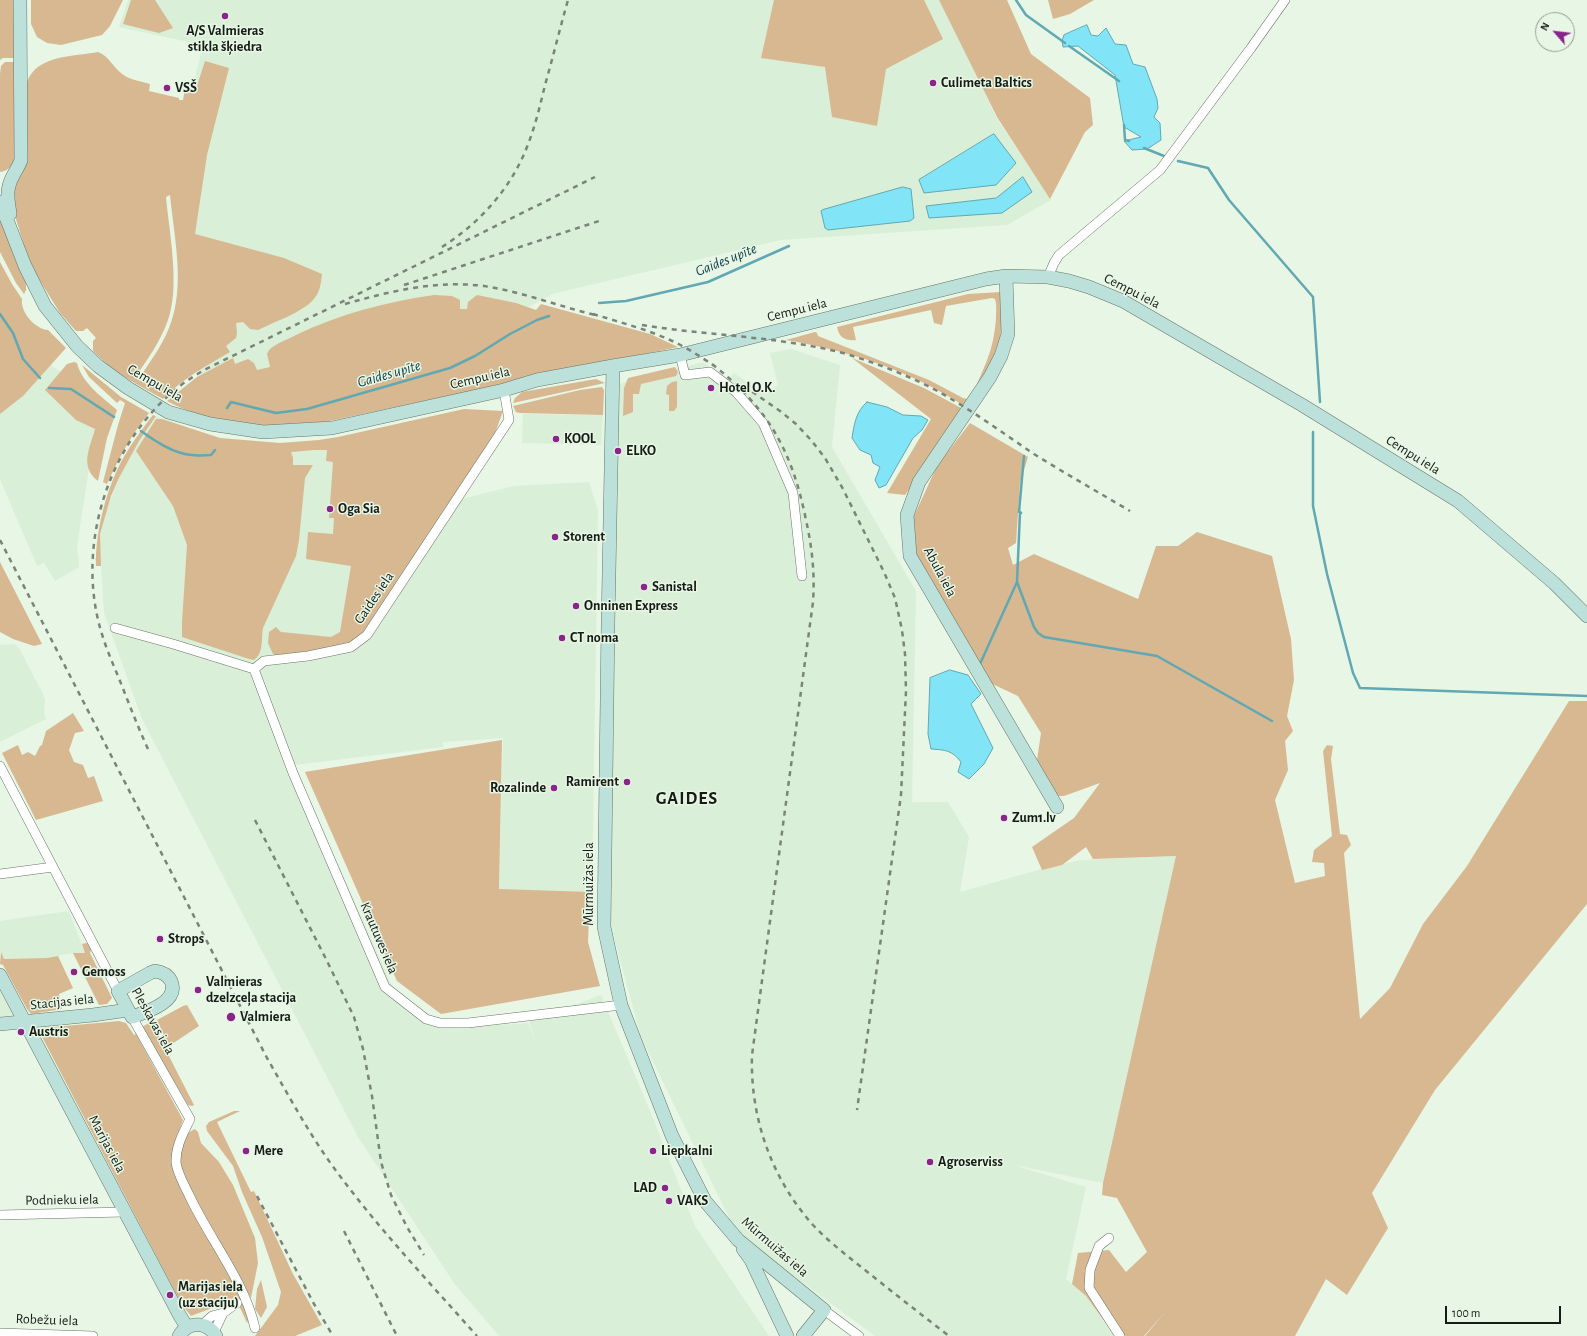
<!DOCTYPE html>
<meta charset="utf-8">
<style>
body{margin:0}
#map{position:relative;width:1587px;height:1336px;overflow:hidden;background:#e7f6e5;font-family:"Alegreya Sans",sans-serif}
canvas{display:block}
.north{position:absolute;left:1535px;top:12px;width:40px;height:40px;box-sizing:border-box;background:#e7f6e5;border:1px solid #939e92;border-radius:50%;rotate:298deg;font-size:11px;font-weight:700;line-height:16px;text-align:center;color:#151b15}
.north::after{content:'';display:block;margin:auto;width:14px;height:18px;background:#8b248a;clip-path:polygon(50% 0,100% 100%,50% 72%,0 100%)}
.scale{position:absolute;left:1445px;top:1306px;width:116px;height:18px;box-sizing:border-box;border:2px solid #151b15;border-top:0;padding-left:5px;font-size:12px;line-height:14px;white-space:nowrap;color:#151b15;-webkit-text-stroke:3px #e7f6e5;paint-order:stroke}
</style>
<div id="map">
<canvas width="1587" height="1336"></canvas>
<div class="north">N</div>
<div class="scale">100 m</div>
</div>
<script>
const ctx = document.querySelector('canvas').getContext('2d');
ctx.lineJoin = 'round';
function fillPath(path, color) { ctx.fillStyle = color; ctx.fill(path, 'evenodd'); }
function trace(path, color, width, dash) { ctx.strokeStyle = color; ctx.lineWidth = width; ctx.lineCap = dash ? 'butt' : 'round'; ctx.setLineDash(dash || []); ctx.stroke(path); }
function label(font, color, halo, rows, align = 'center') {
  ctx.font = font + ' "Alegreya Sans",sans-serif'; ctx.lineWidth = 3; ctx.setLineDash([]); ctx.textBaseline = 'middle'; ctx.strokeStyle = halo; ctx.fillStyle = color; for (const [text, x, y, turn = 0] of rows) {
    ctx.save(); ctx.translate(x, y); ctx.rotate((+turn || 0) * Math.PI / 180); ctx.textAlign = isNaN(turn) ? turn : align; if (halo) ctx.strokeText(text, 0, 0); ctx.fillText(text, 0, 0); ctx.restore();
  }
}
const built = new Path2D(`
 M128,0H941L996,117L1051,200L1007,225L781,240L552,294L433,360L204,379L178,342L191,94L203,45L119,27Z
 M0,324L48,363L110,407L90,462L77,546L79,567L55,581L44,563L37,566L0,479Z
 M791,349L840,365L832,447L916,591L912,802H948L969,837L960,892L1042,869L1081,860L1177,856L1103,1183L1014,1165L918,1136L1086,1187L1066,1279L1086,1296L1114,1336H875L737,1234L641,1037L610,923L619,384L703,362L727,380L734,373L762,393L778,385L770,353Z
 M523,414L603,415L601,445L522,443Z
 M156,416L222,440L269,446L320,442L462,499L514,486L589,482L598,510L592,893L499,890L503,738L443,742V747L294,765L393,988L428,1025L469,1027L528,1023L537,1046L529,1022L601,995L655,1123L695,1226L769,1336H499L454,1283L358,1137L142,719L104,613L100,549V534L104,516L119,478L139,441Z
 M14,644L19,648L43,694L45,700L44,713L46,719L0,742V645Z
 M69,911L85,953H73L47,958L3,959L0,951V921Z
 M0,985L5,995L7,1002H9L14,1015L0,1017Z`);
const green = new Path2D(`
 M0,0H16L15,58H3L0,60Z
 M31,0H123L110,26L102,35L61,45L47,43L37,37L31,24Z
 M131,0H155L173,28L159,33L123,24Z
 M774,0H924L943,39L886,69L877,126L832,117L825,67L761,58Z
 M939,0H1007L1031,54L1090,98L1093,125L1085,132L1050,199L997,117Z
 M1048,0H1094L1070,14L1053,19Z
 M98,52C109,56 112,66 121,73C128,80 141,81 150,84L149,91L179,98V100H183L185,89L195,92L205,61L229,68L207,155L195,234L284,258L322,274C321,283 320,293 313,300C303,312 272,323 258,330L250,329L243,322L236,323L237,333L236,338L226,346L230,352C206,366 182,379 163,399C138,385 113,372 93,351V341L96,338L87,328L83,331H76L60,313L34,271L24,245L15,216L11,188L26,84C28,80 29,76 32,73C46,55 77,56 98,52ZM170,195C174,237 186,287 169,328C162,346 149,363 138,380L135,377C148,360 165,334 170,313C179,281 169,230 166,197Z
 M5,62H15V159C12,166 8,171 0,172V74L1,66Z
 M0,212L26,281V290L24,294L16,283L0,252Z
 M0,262L12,284L22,299C20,312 35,329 48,330L66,348L23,396L0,414Z
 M1001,292C1002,314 1003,334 996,355C992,365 985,375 979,385L977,384C988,359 994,346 996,318C996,312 997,306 995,299L992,298L946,306L942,325L934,323L931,310L853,327L856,340C846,341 839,338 837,327L968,294Z
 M434,295L452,296L460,300V309H467L468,302L477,295L516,303L536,310L541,304L650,334L678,347L306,426C290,426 273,427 256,426C229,424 190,414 167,401L197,377L233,358L235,364L248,359L254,363L257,370L270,367L267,354L269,350C276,343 287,340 296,335C339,314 386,302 434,295Z
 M815,332L817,333L818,336L929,380L963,398L967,399L972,392L966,407C908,370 854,352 786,340Z
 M852,358L924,388L963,409L905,495L887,493L931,419Z
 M74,362L77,363C82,383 102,397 117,410L107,438L98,481C79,466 90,448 95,429L76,420L45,390L67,364Z
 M82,365L121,397L149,413C131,435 119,458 107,484L103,482L118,425L125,403L120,400L117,403L89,377Z
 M675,367L678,372L676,376L641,384L639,394H633V412L623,416L624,388L628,378Z
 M596,379L605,383L513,403L515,398L522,392Z
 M677,381V407L674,411H669V395L666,394L667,386L672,382Z
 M602,387L604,390L603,415L520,413L516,412L513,406L580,390Z
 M464,409L503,411L494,436L366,631L349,644L330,649L278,656L273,654L268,643L269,632L276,627L281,632L331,637L340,632L351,566L306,559L308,532L333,534L334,518H329L333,462L326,461L327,450H314L291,452L293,458V465H313L305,478L299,540L296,556L263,628C261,639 264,653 254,660L249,659L182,637V622L187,545L173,506L136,451L156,419H162L220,438L280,443L319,440L338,437Z
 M153,415L156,416L139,441L119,478L111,496L100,534L101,566H96C95,532 107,485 125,455C133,441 143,428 153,415Z
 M970,423L1028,457L1020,483L1016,543L1008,548L1013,565L1034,554L1138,599L1156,546H1178L1197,532L1272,556L1291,639L1294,680L1287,716L1293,731L1285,741L1288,770L1275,800L1295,883L1325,876L1324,863L1312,862L1314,850L1332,836L1323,751L1327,745L1333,746L1331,759L1340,834L1347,835L1351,845L1344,853L1360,1019L1390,988L1423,924L1467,866L1569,701H1587V904L1435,1090L1372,1193L1388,1228L1347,1295L1326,1279L1295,1336H1145L1166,1311L1144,1336H1115L1086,1296L1072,1284L1078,1253L1109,1250L1126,1272L1147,1252L1117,1198L1102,1195L1103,1183L1176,856L1093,859L1086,847L1062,865L1042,870L1032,847L1074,818L1100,783L1064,796H1045L1030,768L1037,760L1041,733L1018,696L988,682L913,556L908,529L937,466Z
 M0,562L42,644L34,646L13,639L0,632Z
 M73,713L84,731L75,733L69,750L74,762L83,765L88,778L94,776L103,801L36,820L2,753L18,745L22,755L28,752L35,756L40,746L42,745L46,731Z
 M502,740L499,889L590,892L588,942L600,986L441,1014L397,981L305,772Z
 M86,943L89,944L92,947L90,953L111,996L112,998L107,1004L99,1005L73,953H85L82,944Z
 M1,952L4,959L47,958L58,956L73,988L59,994L62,1009L31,1014L27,1009L3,965L0,964Z
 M187,1005L199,1026L169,1046L157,1020L183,1006Z
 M119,1021L126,1023L134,1035L136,1034L183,1120L177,1137L172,1162L175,1176L242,1295L249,1319L247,1323L236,1299L191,1316L182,1305L40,1033L43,1028Z
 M149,1023L153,1025L194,1105L192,1106L188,1105L144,1030L142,1027Z
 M234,1111H240L217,1122L251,1192L254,1191L293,1274L322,1325L295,1336H255L278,1305L281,1292L262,1237L242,1192L233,1166L207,1131L206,1126L209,1122Z
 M195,1129L198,1132L201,1143L219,1162L233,1185L255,1238L258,1263L251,1298C236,1271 221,1245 206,1218C197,1203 186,1187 181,1169C178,1156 181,1134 195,1129Z
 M261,1280L267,1307L261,1318L255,1309L257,1289Z`);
const water = new Path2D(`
 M1087,25L1091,35L1098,36L1106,28L1115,44L1126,45L1133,64L1145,67L1157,99L1158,108L1154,117L1160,123L1161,140L1147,149L1132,150L1124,141L1141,137L1124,127L1115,75L1078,46L1063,47L1062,41L1064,35Z
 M994,134L1016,163L996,185L924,193L919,180Z
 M1023,177L1032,192L1002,213L929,218L926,206L996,198Z
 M903,187L911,189L914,218L910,221L828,230L825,228L821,211L822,210Z
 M867,402L887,407L903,415L921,416L928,420L922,430L913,438L886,485L879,488L875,480L880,467L873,463L871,455L860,450L852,438C854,425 856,411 867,402Z
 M950,670L968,675L981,694L971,704L993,748L984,764L969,779L958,772L961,762C952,750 945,750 931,749L928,734L930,678Z`);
const stream = new Path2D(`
 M1016,0L1026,15L1065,43
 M1069,46L1119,81
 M1124,125L1125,140L1129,141
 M1144,148L1164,156
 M1178,161L1208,168L1229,200L1313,297L1320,402
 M599,303L626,301L708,282L789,246
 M0,314L13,333L23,359L40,378
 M49,388L71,389L114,417
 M227,408L231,402L276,413L307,409L450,368L475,356L510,334L537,320L549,316
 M141,431C155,441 174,454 192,455C198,456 205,455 211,455L215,450
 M1313,432V506L1327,574L1353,673L1360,688L1587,696
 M1019,512L1024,456
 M1017,582L1020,512L1021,513
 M980,664L1017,582L1034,627L1038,633L1044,637L1157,656L1272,721`);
const street = new Path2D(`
 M1048,277L1054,263L1059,255L1160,170L1251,48L1285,0
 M680,355L685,375L710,372L736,392L763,423L793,493L802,576
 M115,628L173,644L254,669
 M254,669L293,773L385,987L426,1019L440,1023H468L621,1005
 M254,669L264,661L308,656L351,647L367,635L509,420L504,390
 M0,766L118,991
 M0,874L53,867
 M132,1017L190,1119C184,1132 176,1145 176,1161C176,1170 185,1187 189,1195C210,1240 244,1280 255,1328
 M0,1215L124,1212
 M1109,1238L1099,1246L1090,1270L1089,1288L1120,1336
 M824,1310L859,1336
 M202,1325L212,1316L223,1313L237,1303
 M214,1332L223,1313
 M0,1333L93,1336`);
const secondary = new Path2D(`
 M0,202L25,266L45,306L77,346L98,366L128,388L168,412L210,424L263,432L332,428L504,390L537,380L613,366L680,355L986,279L1006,276L1048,277L1069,281L1089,287L1123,301L1302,405L1458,501L1554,583L1587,616
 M10,214C9,205 6,195 9,186C11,176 18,169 21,160L20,0
 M1006,276L1008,334L1001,356L990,377L919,482L907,515L910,556L1057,807
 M613,366L608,624L604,927L621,1005L672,1136L705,1201L738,1240L824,1310L803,1336
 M155,971C162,972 168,975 171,981C180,1002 146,1012 132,1017L118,991L150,973Z
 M0,975L180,1316L187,1327
 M0,1024L93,1015L128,1010
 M743,1249L751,1260L787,1336
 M179,1336C188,1321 207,1321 216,1336`);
const rail = new Path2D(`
 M442,247C480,223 511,188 527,147C535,127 540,106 545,85C553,57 560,28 568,0
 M404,285L599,221
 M345,304C391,291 436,280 484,286C523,292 561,307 599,316
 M593,314C619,322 646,329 670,340C686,347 701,357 716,367
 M642,325C709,336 777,336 843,353C873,362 902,373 930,387C966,406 1000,431 1034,454C1066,474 1098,492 1130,511
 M712,364C768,408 792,450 806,520C812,547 815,573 813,602L752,1055C750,1117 771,1178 813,1225C830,1243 850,1258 870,1274C896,1295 922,1315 949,1336
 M744,386L780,411L796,424L811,440L825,458L843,489L884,572L895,598L902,630L905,654L906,691L901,795L857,1110
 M0,540L267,1058C289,1096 310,1136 337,1172C379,1229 429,1282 477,1336
 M148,749C137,725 128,701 118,676C109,655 100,633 96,610C81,529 114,437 180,386C187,380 195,376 202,371L595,177
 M255,820L327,961L354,1017L363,1049L372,1096L381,1162L391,1195L407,1227L424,1255
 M257,1196L314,1304L333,1336
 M344,1231L397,1336`);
const markers = [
 [225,16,4,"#8b248a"],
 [933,83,4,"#8b248a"],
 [167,88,4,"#8b248a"],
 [711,388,4,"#8b248a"],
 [556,439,4,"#8b248a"],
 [618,451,4,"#8b248a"],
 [330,509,4,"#8b248a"],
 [555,537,4,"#8b248a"],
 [644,587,4,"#8b248a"],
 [576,606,4,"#8b248a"],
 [562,638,4,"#8b248a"],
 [627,782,4,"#8b248a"],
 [554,788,4,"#8b248a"],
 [1004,818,4,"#8b248a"],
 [160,939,4,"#8b248a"],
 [74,972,4,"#8b248a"],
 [198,990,4,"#8b248a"],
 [231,1017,5,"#8b248a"],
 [21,1032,4,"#8b248a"],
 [246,1151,4,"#8b248a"],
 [653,1151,4,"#8b248a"],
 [930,1162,4,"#8b248a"],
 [665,1188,4,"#8b248a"],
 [669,1201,4,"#8b248a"],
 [170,1295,4,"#8b248a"]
];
const poiNames = [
 ["A/S Valmieras",225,31,"center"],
 ["stikla šķiedra",225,47,"center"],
 ["Culimeta Baltics",941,83],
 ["VSŠ",175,88],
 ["Hotel O.K.",719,388],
 ["KOOL",564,439],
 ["ELKO",626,451],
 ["Oga Sia",338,509],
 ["Storent",563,537],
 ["Sanistal",652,587],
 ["Onninen Express",584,606],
 ["CT noma",570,638],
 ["Ramirent",619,782,"right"],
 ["Rozalinde",546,788,"right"],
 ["Zum1.lv",1012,818],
 ["Strops",168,939],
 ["Gemoss",82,972],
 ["Valmieras",206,982],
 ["dzelzceļa stacija",206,998],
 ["Valmiera",240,1017],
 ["Austris",29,1032],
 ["Mere",254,1151],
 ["Liepkalni",661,1151],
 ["Agroserviss",938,1162],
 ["LAD",657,1188,"right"],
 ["VAKS",677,1201],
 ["Marijas iela",178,1287],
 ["(uz staciju)",178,1303]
];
const streetNames = [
 ["Cempu iela",1132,291,27],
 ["Cempu iela",797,310,-14],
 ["Cempu iela",480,378,-13],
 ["Cempu iela",155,383,30],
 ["Cempu iela",1413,455,32],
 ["Abula iela",940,572,62],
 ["Gaides iela",374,598,-56],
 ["Mūrmuižas iela",589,884,-90],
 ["Krautuves iela",379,938,67],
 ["Stacijas iela",62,1002,-6],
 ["Pleskavas iela",153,1021,61],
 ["Marijas iela",107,1144,62],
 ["Podnieku iela",62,1200,-1],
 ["Mūrmuižas iela",775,1247,41],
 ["Robežu iela",47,1320,2]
];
const waterNames = [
 ["Gaides upīte",726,260,-22],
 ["Gaides upīte",389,374,-16]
];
const districtNames = [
 ["GAIDES",687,799]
];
fillPath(built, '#daefd7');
fillPath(green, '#d7b891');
fillPath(water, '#81e4f7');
trace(water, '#61a8b3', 1);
trace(stream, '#61a8b3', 2.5);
trace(street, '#687566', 10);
trace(secondary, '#687566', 14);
trace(street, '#fff', 9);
trace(secondary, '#bbe1da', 13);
trace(rail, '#7a8479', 2.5, [5, 5]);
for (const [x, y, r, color] of markers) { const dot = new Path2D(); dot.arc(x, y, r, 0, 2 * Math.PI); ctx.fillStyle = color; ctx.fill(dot); trace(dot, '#e7f6e5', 1.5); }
label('bold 14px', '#151b15', '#e7f6e5', poiNames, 'left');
label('14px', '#151b15', '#e7f6e5', streetNames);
label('italic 15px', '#0f3e46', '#e7f6e5', waterNames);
ctx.letterSpacing = '1px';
label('bold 18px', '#151b15', '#e7f6e5', districtNames);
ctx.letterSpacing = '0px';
</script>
